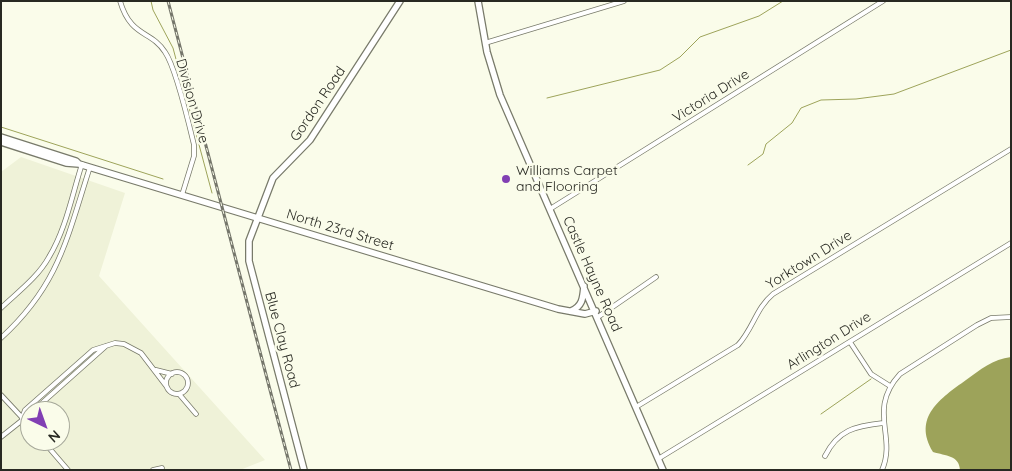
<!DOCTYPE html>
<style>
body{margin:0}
#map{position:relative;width:1012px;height:471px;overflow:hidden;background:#fafcea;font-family:Quicksand,sans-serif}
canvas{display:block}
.frame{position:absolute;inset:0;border:2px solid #282922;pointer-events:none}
.north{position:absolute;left:20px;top:401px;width:50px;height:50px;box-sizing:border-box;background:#fafcea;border:1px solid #a6a89a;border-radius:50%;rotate:138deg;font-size:14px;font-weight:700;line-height:20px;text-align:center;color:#282922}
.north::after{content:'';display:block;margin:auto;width:18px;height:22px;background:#813fb3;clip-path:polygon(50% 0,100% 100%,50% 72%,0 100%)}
</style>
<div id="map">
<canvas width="1012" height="471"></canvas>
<div class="frame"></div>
<div class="north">N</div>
</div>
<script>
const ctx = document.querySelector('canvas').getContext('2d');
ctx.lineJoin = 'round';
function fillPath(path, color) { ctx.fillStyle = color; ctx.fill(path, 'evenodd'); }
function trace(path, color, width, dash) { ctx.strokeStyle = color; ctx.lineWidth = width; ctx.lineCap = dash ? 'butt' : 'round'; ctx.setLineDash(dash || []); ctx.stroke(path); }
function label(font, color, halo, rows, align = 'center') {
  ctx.font = font + ' Quicksand,sans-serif'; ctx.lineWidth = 5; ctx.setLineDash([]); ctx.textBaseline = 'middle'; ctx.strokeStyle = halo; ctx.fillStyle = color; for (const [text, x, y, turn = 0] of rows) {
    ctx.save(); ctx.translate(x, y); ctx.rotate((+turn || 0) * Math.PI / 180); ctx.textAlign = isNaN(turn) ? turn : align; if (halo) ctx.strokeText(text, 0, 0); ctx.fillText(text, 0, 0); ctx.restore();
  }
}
const built = new Path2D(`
 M21,157L125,193L99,276L265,460L240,470H1V172ZM30,411H60V441H30Z`);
const water = new Path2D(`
 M1011,357V470H960C959,455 946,456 933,452C912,417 941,398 966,380C980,370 993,359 1011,357Z`);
const stream = new Path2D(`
 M151,1L153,10L173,48L212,193
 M547,98L660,70L680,57L700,37L759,16L783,1
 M1,127L163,179
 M748,165L763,154L766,144L792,123L801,108L821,100L856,99L894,94L1011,50
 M821,414L871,379`);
const street = new Path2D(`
 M120,1C131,38 151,30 165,52C176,68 189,124 194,145V156L182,195
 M485,43L624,1
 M550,209L883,1
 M1,308C18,292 38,277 49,257C66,229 72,195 82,164
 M598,317L656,277
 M1,338C59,285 67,238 90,167
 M850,342L871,374L890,386
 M156,370L172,374
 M166 383a11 11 0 1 1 22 0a11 11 0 1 1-22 0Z
 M179,394L196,414
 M1,395L30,426
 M636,407L738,345C753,329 756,308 773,294L1011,149
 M33,411L106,346
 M22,418L25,410L93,350L115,343L124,344L141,353L167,387
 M1,437L30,414
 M43,441L68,470
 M825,456C838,430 855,426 883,423
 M658,459L1011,243
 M153,470L162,468
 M882,470C897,436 867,410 900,374L977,325L991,318L1011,317`);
const secondary = new Path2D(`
 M478,1L487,52L500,95L663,470
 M1,137L76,161L79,164L558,309L585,314L596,311
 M1,142L66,163L79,164
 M571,311C583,306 583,297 584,286
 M304,470L249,261V241L273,178L310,140L400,1`);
const rail = new Path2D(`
 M168,1L291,470`);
const markers = [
 [506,179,5,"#813fb3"]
];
const streetNames = [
 ["Victoria Drive",711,96,-32],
 ["Division Drive",192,101,74],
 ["Gordon Road",318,104,-56],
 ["North 23rd Street",340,230,17],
 ["Yorktown Drive",809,260,-32],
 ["Castle Hayne Road",592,274,66],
 ["Blue Clay Road",282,340,75],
 ["Arlington Drive",829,341,-32]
];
const poiNames = [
 ["Williams Carpet",516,171],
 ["and Flooring",516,187]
];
fillPath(built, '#eff2d8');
fillPath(water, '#9da35a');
trace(stream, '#9da35a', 1);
trace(street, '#787a6a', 5.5);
trace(secondary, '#787a6a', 8);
trace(street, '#fff', 4);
trace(secondary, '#fff', 5.5);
trace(rail, '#75766b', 3);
trace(rail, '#fafcea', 1, [4]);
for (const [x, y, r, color] of markers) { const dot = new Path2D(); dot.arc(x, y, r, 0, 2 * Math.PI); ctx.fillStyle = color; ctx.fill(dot); trace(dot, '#fafcea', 2); }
label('14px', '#282922', '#fafcea', streetNames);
label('14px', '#282922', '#fafcea', poiNames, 'left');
</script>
